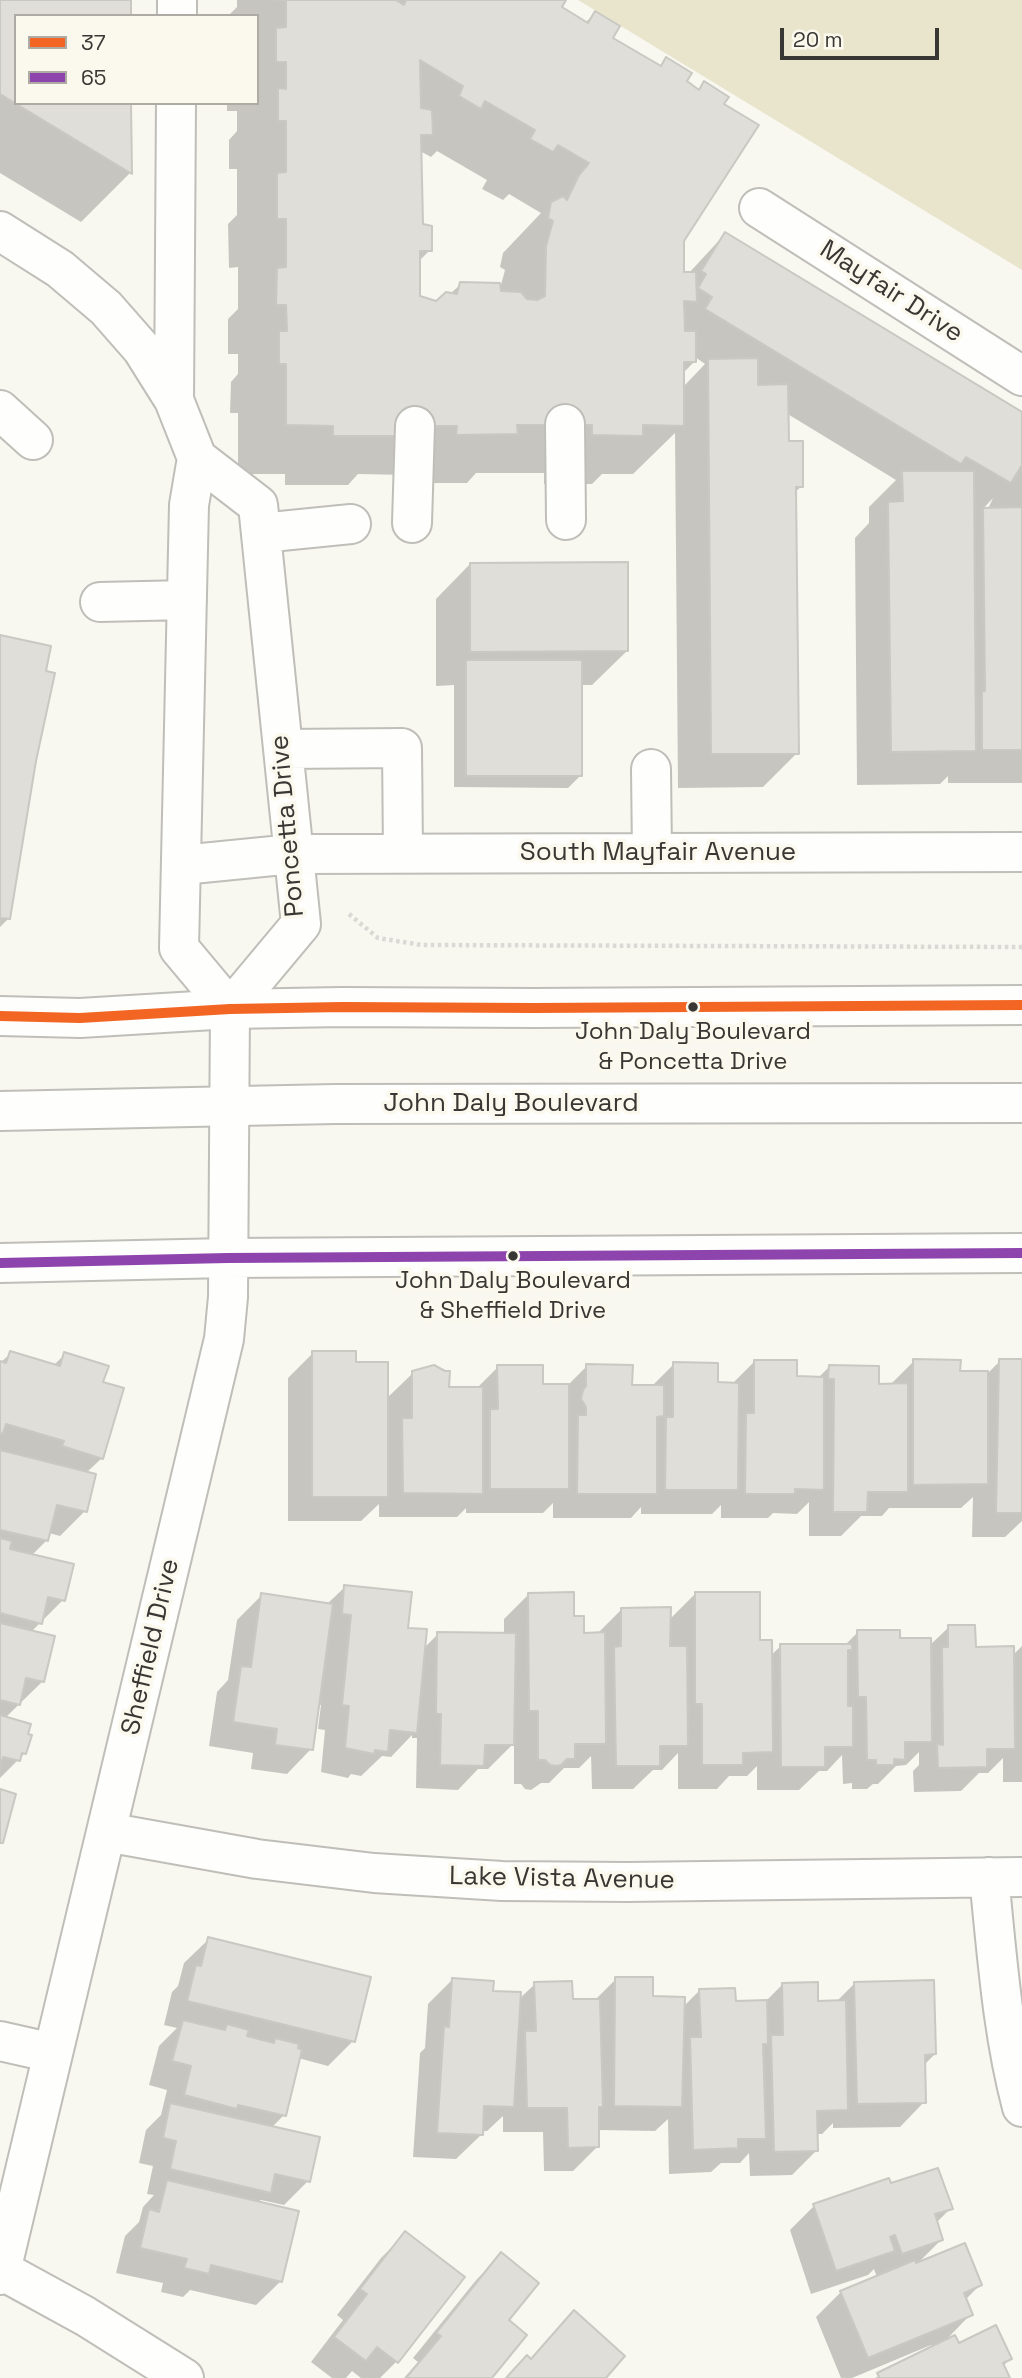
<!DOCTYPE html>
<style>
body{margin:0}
#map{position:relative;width:1022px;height:2378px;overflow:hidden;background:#f8f7f0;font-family:"Space Grotesk",sans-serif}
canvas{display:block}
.legend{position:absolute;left:14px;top:14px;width:245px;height:91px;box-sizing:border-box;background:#fbf9ed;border:2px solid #adaba3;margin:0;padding:9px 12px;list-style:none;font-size:21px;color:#383733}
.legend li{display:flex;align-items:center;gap:14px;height:35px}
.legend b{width:35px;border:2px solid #adaba3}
.scale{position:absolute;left:780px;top:28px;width:159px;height:32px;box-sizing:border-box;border:4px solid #383733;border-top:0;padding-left:9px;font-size:21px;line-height:24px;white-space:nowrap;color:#383733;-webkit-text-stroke:5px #fbf9ed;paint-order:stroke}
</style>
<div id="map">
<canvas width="1022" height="2378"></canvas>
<ul class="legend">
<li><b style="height:9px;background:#f26522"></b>37</li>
<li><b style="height:9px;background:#8e44ad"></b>65</li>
</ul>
<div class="scale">20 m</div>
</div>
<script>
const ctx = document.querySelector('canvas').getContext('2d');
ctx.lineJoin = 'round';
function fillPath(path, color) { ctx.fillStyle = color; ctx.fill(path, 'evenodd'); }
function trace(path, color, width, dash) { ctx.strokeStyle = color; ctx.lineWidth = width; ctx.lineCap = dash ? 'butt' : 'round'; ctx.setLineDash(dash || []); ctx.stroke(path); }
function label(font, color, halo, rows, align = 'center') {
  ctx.font = font + ' "Space Grotesk",sans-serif'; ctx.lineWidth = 7; ctx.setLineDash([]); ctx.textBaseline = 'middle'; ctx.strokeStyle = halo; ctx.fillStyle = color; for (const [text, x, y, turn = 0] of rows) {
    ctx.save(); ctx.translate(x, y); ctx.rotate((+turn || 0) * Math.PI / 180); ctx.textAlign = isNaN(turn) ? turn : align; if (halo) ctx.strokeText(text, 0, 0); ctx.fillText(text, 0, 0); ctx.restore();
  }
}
const green = new Path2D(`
 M578,0H1022V270Z`);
const shadow = new Path2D(`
 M0,0H129L16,16V103H130V173L81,222L0,173Z
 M237,0H564L560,7L585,23L595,13L610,38L659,67L667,59L684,82L698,91L705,83L722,105L683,241V274H688L725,234L1022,414V783H948V776L940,784L857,785L855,538L869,523V507L896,480L786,413L787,443L802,486L794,493L797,753L763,787L678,788L675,433L633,474H602L592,484H544V473H476L467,483H408L409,475L358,474L348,485H285V474H238V413H230L231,382L238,374V354H228V319L238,309V267L229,268L228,224L237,215V169H229V140L237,131V111H227V103H257V16H228L237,7ZM420,151L431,157L437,151L487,180L482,189L503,200L509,194L541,213L503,253L500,267L505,270L501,285L461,284L450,294L436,303L418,298V262L430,250L421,226ZM695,357L705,364L683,387V373L695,361ZM993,498L988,509L982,510Z
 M470,564L627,651L592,685H580L581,775L568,788L454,787V685L436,686V599Z
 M0,637L43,672L34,761L9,918L0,927Z
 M11,1353L53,1366L65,1354L101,1384L102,1458L86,1473L85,1511L60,1536L49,1533L47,1540L31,1556L63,1600L31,1632L43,1681L5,1718L25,1753L0,1778V1363Z
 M313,1353L354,1363L386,1399L413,1373L448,1389H476L498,1367L541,1385L567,1386L587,1366L631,1387H651L674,1364L716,1384H732L754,1362L795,1378H818L829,1367L877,1385H890L914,1361L958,1373H988L1000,1361H1022V1521L1005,1537H972L973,1497L961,1508H889L882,1516H861L841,1536H809V1502L797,1514L773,1513L768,1518H721V1505L712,1514H641V1507L631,1518H553V1503L543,1513H466V1508L457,1517H379V1504L361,1521H288V1378Z
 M345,1587L406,1630L424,1648L438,1634L504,1635V1619L529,1594L572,1618L582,1634H597L622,1609L669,1620L695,1594L758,1642L770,1656L781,1646H844L858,1632L929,1646L949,1627L974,1648L1012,1656L1022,1646V1782H1003V1758L988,1773H979L961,1791L914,1792L913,1771L919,1765V1752L906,1765L896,1766L878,1784H873L867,1789H852V1783L843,1784L842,1755L827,1771H819L799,1790H757V1766L747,1776H729L717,1789H678V1753L662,1770H653L633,1789H592L591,1756L579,1768H564L549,1783H541L531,1790L525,1789L521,1784H514V1743L488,1769H478L458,1790L416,1788L417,1738H412V1735L391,1757L382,1756L361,1776L351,1774L348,1778L321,1772L325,1730L318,1729L321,1705L318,1704L311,1749L287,1774L251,1769L253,1753L209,1746L217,1692L228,1680L237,1620L262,1595L327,1604Z
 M209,1939L353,2041L328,2066L298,2058L284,2115L271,2128L308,2181L284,2205L261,2200L257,2203L281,2281L256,2305L190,2290L183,2297L161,2292L163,2283L116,2273L125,2236L139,2222L143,2207L154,2195L147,2194L153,2166L139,2163L146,2130L161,2115L167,2090L149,2085L159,2046L177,2028L164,2025L172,1992L178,1986L184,1963Z
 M453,1979L518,2000L535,1984L572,2001H594L616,1979L651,1998L683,2007L700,1990L734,2003L765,2002L782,1985L817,2003L836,2002L854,1984L935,2054L924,2065V2102L900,2127L833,2128V2123L822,2134H816V2151L792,2175L750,2176L749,2153L740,2163H721L711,2172L669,2174L668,2119L655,2131L598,2130V2146L573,2171H544L543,2132H503V2116L487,2131H481V2135L456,2159L413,2157L420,2053L425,2048L428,2004Z
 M890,2186L951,2208L936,2223L941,2240L917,2264L980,2285L965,2300L971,2314L944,2342L1010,2359L1003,2366L1008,2378H875L932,2348L931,2345L852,2378H841L816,2317L841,2292L877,2277L874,2269L868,2275L811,2294L790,2230L814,2206Z
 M405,2234L462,2277L396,2362L380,2378H361L352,2371L346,2378H332L311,2362L343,2320L337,2315L381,2258Z
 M502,2255L506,2320L490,2378H404L418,2362L413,2358L477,2279Z`);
const building = new Path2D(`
 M0,0H131V16H16V103H131L132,174L0,94Z
 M276,0H396L404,5L406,0H566L562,7L588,23L595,11L620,26L613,38L661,66L666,57L692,73L687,81L699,90L704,81L729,97L724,104L759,125L684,241V272H696L697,302L684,301L685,331H696V362H684V426L643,425V436L592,435V425H517L518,434L456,435L457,426H398L399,436H333V426L286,425V364H279V331H287L286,305H276L277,268L286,267V219H277V173L286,172V121H278V88L286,89V62H276V28L286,27V0ZM420,60L463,86L459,96L481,109L485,101L535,130L530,139L553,152L558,145L589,163L579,175L567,200L563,196L551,202L548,218L553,221L546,246L545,296L537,300L527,299L521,292L501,291L500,283L460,282L457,294L446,292L436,301L420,296V251H432V226L423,224L421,135H433L432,110L421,108Z
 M725,232L1022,412V465L1011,483L966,457L961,464L705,309L712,297L698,288L706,274L701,271Z
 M758,358V385L788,384L789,441H803V487H796L799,754H711L708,359Z
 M902,471H974L976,751L891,752L888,502L903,501Z
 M1022,507V750H982V691H985L983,508Z
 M628,562V651L470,652V563Z
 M0,635L51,646L46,671L55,673L36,761L10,919L0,918Z
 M466,660H582V776H466Z
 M10,1351L60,1366L64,1352L109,1366L103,1382L124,1388L103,1459L62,1446L64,1441L6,1424L3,1434L0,1433V1361L6,1363Z
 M312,1351H356V1362H388V1497H312Z
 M913,1359L961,1360L960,1371H988V1484L913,1485Z
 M999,1359H1022V1513H996Z
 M754,1360H797V1376L824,1377V1490L795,1489V1494H745L746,1413H754Z
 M673,1362L718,1363V1382L739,1383L738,1490H665L666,1417H673Z
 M586,1364L633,1365L632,1385H664V1416L657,1417V1494H577L578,1415H586V1407L581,1399L583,1390L586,1386Z
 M434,1365L445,1371H450L449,1387H483V1494L403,1493L402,1418H412V1371Z
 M497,1365H543V1384H569V1489H490V1409H498Z
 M829,1365L879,1366V1384L908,1383V1492H868L867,1512H833L834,1379H828Z
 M0,1450L96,1474L87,1512L57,1505L48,1541L0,1530Z
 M0,1538L12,1541L10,1549L74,1564L65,1601L48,1597L42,1624L0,1613Z
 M344,1585L412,1592L408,1628L427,1629L417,1733L390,1730L388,1752L375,1750L374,1754L345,1748L349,1706L342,1705L351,1615L342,1614Z
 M574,1592V1616H584V1633L605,1632L606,1744H575V1759H567L561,1765L556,1766L550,1765L545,1760H538V1711H529L528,1593Z
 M695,1592H760V1640H772L773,1752L743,1753V1765H702V1704H695Z
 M261,1593L333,1604L313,1750L275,1745L277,1729L233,1722L241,1666L251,1667Z
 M671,1607L670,1646H687L688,1746H660V1766H616L614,1647L621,1646V1608Z
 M0,1623L55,1636L44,1682L26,1678L20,1705L0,1700Z
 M948,1625H975L976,1647L1014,1646L1015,1749H987V1767L938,1768L937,1744L943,1745L942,1647H948Z
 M857,1630H900V1638H931L932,1742H905V1760L894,1759V1765H876V1760H867L866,1697H858Z
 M437,1632L516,1633L514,1745H485L484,1766L440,1765L441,1714H436Z
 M780,1644H852V1650H848V1706H853V1747H825V1767H781Z
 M0,1715L31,1724L28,1734L32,1735L26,1754L22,1753L20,1761L3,1757L0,1770Z
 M0,1789L16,1794L3,1843H0Z
 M208,1937L371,1977L355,2042L187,2001L196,1965L201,1966Z
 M615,1977H653V1996L685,1997L682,2107L614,2106Z
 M452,1978L494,1981L493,1991L521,1992L514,2107L484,2106L483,2135L437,2133L444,2026L449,2027Z
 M934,1980L936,2054L925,2055L926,2103L857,2104L854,1982Z
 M572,1981L573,1999H600L603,2107H599V2147L568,2148L567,2108H527L525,2031H536L534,1982Z
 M818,1982V2001L846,2000L848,2110L817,2111L818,2151L774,2152L771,2035H783L782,1983Z
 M735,1988L736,2001L767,2000L768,2044H763L766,2139H738V2148L693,2150L690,2037H701L699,1989Z
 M183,2020L225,2030L227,2024L249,2030L247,2036L274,2043L275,2038L299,2044L298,2048L302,2050L286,2116L238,2105L237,2109L184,2095L191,2066L172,2061Z
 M170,2103L320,2137L310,2182L275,2174L271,2193L170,2169L176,2141L163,2138Z
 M938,2168L953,2209L935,2214L943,2240L902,2254L895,2235L890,2237L895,2251L836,2271L813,2204L889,2178L891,2183Z
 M167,2180L299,2211L282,2282L211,2265L209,2274L184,2268L187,2259L140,2248L149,2209L159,2212Z
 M405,2231L465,2277L398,2363L377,2347L366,2361L334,2337L367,2294L360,2289Z
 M965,2243L982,2285L964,2293L973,2315L868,2358L840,2291L915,2260L916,2263Z
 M501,2252L539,2283L509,2320L527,2335L492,2378H406L441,2336L436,2333Z
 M574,2310L625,2356L606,2378H506L527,2355L531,2359Z
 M996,2325L1012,2359L1003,2363L1010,2378H880L877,2373L955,2335L959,2343Z`);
const path = new Path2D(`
 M349,914L378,938L422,945L1022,947`);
const minor = new Path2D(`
 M177,16V0
 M759,208L1022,376
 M0,231L60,269L106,308L142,349L174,400L197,458L258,505L301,924L230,1009
 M174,400L176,103
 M0,410L33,440
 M565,424L566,520
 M197,458L189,505L179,948L230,1009
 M412,523L415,426
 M261,533L351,524
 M100,602L187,600
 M283,749L402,748L403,853
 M651,769L652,853
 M182,865L293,854L1022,852
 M0,1263L228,1258L1022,1253
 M106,1832L257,1859L374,1873L502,1881L627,1882L1022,1877
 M989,1877C997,1954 1002,2032 1022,2107
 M0,2041L53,2053
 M1,2270L85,2316L184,2378
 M0,2275L224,1339L228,1297L230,1009`);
const major = new Path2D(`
 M0,1016L80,1018L230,1009L342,1007L534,1008L1022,1005
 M0,1111L335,1104L1022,1103`);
const bus1 = new Path2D(`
 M0,1016L80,1018L230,1009L342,1007L534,1008L1022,1005`);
const bus2 = new Path2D(`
 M0,1263L228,1258L1022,1253`);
const markers = [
 [693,1007,6,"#383733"],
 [513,1256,6,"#383733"]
];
const busNames = [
 ["John Daly Boulevard",693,1032],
 ["& Poncetta Drive",693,1062],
 ["John Daly Boulevard",513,1281],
 ["& Sheffield Drive",513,1311]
];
const streetNames = [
 ["Mayfair Drive",891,292,33],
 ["Poncetta Drive",288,826,-95],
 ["South Mayfair Avenue",658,853],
 ["John Daly Boulevard",511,1104],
 ["Sheffield Drive",151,1647,-77],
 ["Lake Vista Avenue",562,1879,1]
];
fillPath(green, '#e9e5cd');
fillPath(shadow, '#0003');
fillPath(building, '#dfded9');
trace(building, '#c9c8c2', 2);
trace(minor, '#bfbeb8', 42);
trace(major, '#bfbeb8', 42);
trace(path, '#d9d9d6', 4.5, [3.5, 3.5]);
trace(minor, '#fefefd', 38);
trace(major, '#fefefd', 38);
trace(bus1, '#f26522', 10);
trace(bus2, '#8e44ad', 10);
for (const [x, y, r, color] of markers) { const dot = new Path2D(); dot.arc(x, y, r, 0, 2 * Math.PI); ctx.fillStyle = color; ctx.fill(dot); trace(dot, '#fbf9ed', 2.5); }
label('24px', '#383733', '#fbf9ed', busNames);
label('26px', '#383733', '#fbf9ed', streetNames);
</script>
